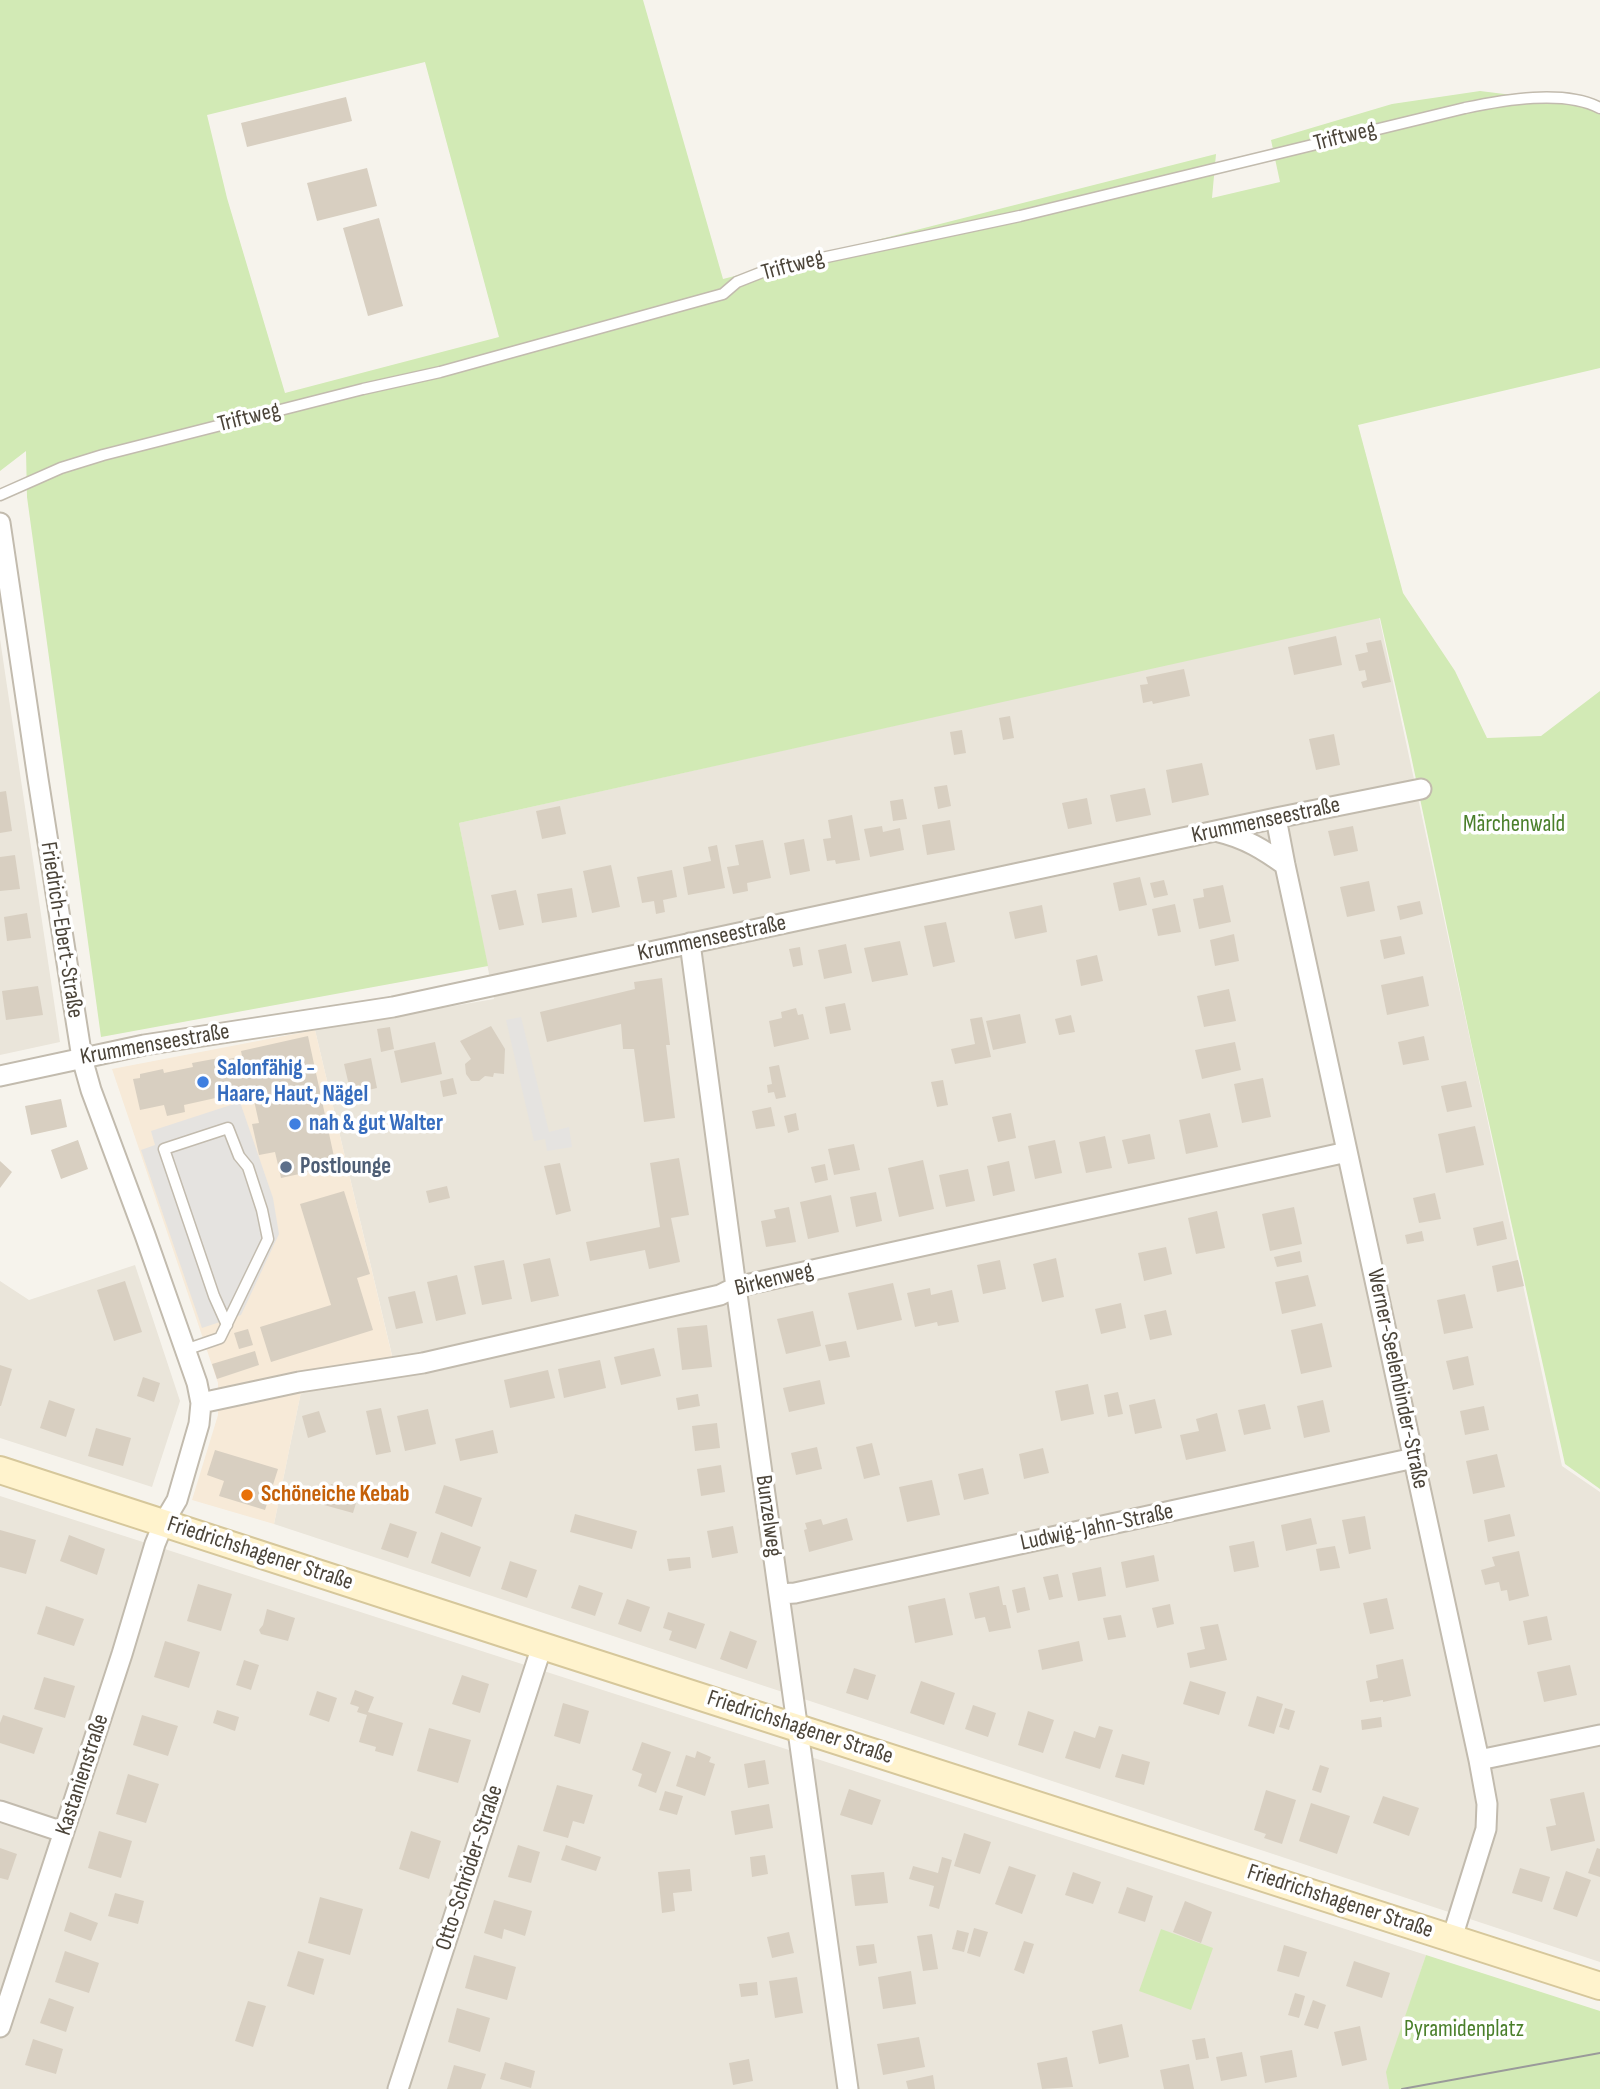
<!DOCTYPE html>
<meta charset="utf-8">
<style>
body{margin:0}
canvas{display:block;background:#f6f3ec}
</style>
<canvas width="1600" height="2089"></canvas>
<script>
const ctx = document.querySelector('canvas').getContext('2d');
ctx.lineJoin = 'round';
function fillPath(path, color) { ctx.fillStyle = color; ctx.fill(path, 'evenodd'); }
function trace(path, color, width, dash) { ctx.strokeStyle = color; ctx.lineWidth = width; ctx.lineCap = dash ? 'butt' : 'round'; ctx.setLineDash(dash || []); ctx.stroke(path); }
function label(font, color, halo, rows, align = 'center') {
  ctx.font = font + ' "Sofia Sans Condensed",sans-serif'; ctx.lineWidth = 7; ctx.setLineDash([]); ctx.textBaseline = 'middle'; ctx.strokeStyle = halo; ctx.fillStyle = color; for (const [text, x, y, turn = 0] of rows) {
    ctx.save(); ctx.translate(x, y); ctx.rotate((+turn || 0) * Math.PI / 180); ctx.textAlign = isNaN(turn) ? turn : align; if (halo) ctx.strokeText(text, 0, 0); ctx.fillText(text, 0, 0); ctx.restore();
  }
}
const residential = new Path2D(`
 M1379,617L1562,1466L1600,1492V1962L274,1524L301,1392L396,1372L315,1030L494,999L459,823Z
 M0,639L60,1042L0,1055Z
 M135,1265L180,1401L152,1487L0,1438V1281L29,1300Z
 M0,1496L1426,1955L1387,2072L1389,2089H0Z`);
const commercial = new Path2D(`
 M315,1030L396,1373L301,1392L274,1524L192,1500L218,1415V1383L112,1069Z`);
const green = new Path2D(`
 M0,0H643L723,279L1216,154L1212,198L1280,182L1271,140L1392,104L1480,91L1569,102L1600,112V368L1358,425L1403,593L1455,671L1487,738L1541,736L1600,691V1489L1565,1464L1471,1042L1409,746L1380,618L459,823L488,966L101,1037L27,497L26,451L0,471ZM425,62L499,337L285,393L227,198L207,115Z
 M1161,1929L1213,1948L1191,2010L1139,1991Z
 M1426,1955L1600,2011V2089H1389L1386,2072Z`);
const parking = new Path2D(`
 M521,1017L549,1132L569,1127L572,1147L547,1151L545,1139L534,1141L506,1020Z
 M240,1102L273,1198L279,1234L241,1315L202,1328L141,1150L155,1145L151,1131Z`);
const building = new Path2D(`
 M346,97L352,121L247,147L241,123Z
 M367,168L377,206L317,221L307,183Z
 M379,218L403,306L368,316L343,228Z
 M1336,636L1342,665L1294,675L1288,647Z
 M1381,640L1391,682L1363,688L1361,682L1367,680L1365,670L1359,671L1355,655L1368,652L1366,643Z
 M1184,669L1190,696L1153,704L1152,701L1143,703L1140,685L1148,684L1146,677Z
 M1010,716L1014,738L1003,740L999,718Z
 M962,730L966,753L954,755L950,732Z
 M1334,734L1340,765L1316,770L1309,739Z
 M1202,763L1209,795L1172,803L1166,770Z
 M947,785L951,806L938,809L934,787Z
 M1145,788L1151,815L1116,822L1110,795Z
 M6,791L12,831L0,833V792Z
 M1087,798L1092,824L1068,829L1062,803Z
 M903,799L907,819L893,821L890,801Z
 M560,806L566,834L542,839L536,811Z
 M852,815L860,860L836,864L835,860L827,861L823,839L831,838L828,820Z
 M950,820L955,850L927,855L922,825Z
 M882,826L883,832L900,828L904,850L870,857L864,829Z
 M1353,826L1358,851L1334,856L1328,831Z
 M804,839L810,871L790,875L784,843Z
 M763,840L771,878L747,883L748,891L733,894L727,867L739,865L735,845Z
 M717,845L725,888L688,895L683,867L711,861L708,847Z
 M15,855L20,889L0,891V857Z
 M611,865L620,907L592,913L583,871Z
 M672,870L677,897L663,900L665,912L656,914L654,901L642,903L637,877Z
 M1140,877L1147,905L1119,911L1113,883Z
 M1164,880L1168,895L1154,898L1150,883Z
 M1369,881L1375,911L1347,917L1340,887Z
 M1223,885L1231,922L1199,929L1193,899L1204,897L1203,889Z
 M572,888L577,917L542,923L537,894Z
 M516,890L524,925L499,930L491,895Z
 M1420,901L1423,914L1400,920L1397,906Z
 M1175,904L1181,932L1158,936L1152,909Z
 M1042,905L1047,932L1015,939L1009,912Z
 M27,913L31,938L7,941L4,917Z
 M946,922L955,962L933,967L924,926Z
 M1234,934L1239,961L1215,966L1210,940Z
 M1401,936L1405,954L1384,959L1380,940Z
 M900,941L908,975L872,982L864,948Z
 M846,944L852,973L824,979L818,950Z
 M800,947L803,965L793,967L789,949Z
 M1097,955L1103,981L1081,986L1076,960Z
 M1423,976L1429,1006L1387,1015L1381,985Z
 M662,978L670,1045H666L675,1118L644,1122L634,1049H623L621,1024L547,1042L540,1012L635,989L634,982Z
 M38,986L43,1015L6,1020L2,991Z
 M1229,989L1236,1021L1204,1027L1197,996Z
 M845,1003L851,1030L830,1034L825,1007Z
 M796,1008L798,1015L803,1014L809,1039L774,1047L769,1021L782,1018L781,1012Z
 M1020,1014L1026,1043L993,1050L986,1021Z
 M1071,1015L1075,1032L1059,1035L1055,1019Z
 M982,1017L991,1057L955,1064L951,1049L975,1044L970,1019Z
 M491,1026L505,1049L504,1074L494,1073L493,1077L485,1076L479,1081H471L466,1074L465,1064L471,1059L460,1041Z
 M390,1027L394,1049L381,1052L377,1029Z
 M308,1036L336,1166L281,1178L275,1152L259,1155L252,1124L259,1123L251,1087L237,1090L238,1093L184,1105L185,1112L167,1116L164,1105L140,1110L133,1079L140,1078V1074L163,1069L164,1073L193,1067L192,1063L219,1058L220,1061L242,1056L241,1051Z
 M1424,1036L1429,1060L1403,1065L1398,1042Z
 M435,1042L442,1074L401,1083L394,1051Z
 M1235,1042L1241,1070L1202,1079L1195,1050Z
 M371,1058L377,1088L351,1094L344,1064Z
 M779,1065L786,1097L776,1099L774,1092L768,1093L767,1085L772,1084L769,1067Z
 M453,1078L457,1094L443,1097L440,1081Z
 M1263,1078L1271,1117L1242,1123L1234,1084Z
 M943,1080L948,1105L937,1107L931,1082Z
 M1466,1081L1472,1107L1447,1112L1441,1086Z
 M61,1099L67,1127L31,1135L25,1106Z
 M771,1107L775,1126L756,1129L752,1111Z
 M796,1113L799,1130L788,1133L784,1116Z
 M1011,1113L1016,1138L998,1142L992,1117Z
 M1210,1113L1218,1147L1186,1154L1179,1120Z
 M1475,1126L1484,1165L1446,1173L1438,1134Z
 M1150,1134L1155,1159L1128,1164L1122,1140Z
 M1105,1136L1112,1168L1086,1173L1079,1142Z
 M78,1140L88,1169L61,1179L51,1150Z
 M1055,1140L1062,1173L1035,1179L1028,1146Z
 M854,1144L860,1170L834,1175L828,1149Z
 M679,1158L689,1215L671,1218L680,1262L649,1269L645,1250L590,1261L586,1242L660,1227L650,1163Z
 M923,1160L934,1209L899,1217L888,1168Z
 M0,1161L12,1172L0,1188Z
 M1009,1161L1015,1191L993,1196L987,1166Z
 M560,1163L571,1211L556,1215L544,1166Z
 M825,1164L828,1180L815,1183L811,1167Z
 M968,1169L975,1201L946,1207L939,1175Z
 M447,1186L450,1198L429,1203L426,1191Z
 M344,1191L370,1274L357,1278L373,1330L271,1362L260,1327L331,1305L300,1204Z
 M876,1192L882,1221L856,1227L850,1197Z
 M1435,1193L1441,1219L1419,1223L1413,1198Z
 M831,1195L839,1232L808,1239L800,1202Z
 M789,1207L796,1242L766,1247L761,1221L776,1218L774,1210Z
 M1294,1207L1302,1244L1270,1251L1262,1214Z
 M1217,1211L1225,1248L1196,1254L1188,1218Z
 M1503,1221L1507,1239L1477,1246L1473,1228Z
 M1422,1231L1424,1241L1407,1244L1405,1235Z
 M1166,1247L1172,1274L1144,1281L1138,1253Z
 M1300,1251L1302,1262L1277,1267L1274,1257Z
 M550,1258L559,1296L531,1302L523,1264Z
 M1056,1258L1064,1297L1042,1302L1033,1264Z
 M504,1260L512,1299L482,1305L474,1266Z
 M1000,1260L1006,1289L983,1294L977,1265Z
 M1518,1260L1524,1286L1497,1292L1492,1266Z
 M457,1275L466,1314L436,1321L427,1282Z
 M1308,1275L1316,1306L1282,1314L1275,1282Z
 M125,1281L142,1332L114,1341L97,1290Z
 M893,1283L902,1320L857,1330L848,1293Z
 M930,1288L931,1295L952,1290L959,1322L938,1326L937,1322L915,1327L907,1293Z
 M415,1291L423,1323L396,1329L388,1297Z
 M1465,1294L1473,1328L1444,1334L1437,1300Z
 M1121,1303L1126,1328L1101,1334L1095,1309Z
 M1166,1310L1172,1335L1150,1340L1144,1315Z
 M813,1311L821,1346L786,1354L777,1319Z
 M1322,1323L1332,1367L1301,1374L1291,1330Z
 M707,1325L712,1367L682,1370L677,1328Z
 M248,1329L253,1345L239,1349L234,1333Z
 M846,1341L850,1357L829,1361L825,1345Z
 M654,1348L661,1376L621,1385L614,1357Z
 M255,1351L259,1365L217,1379L212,1364Z
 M1468,1356L1474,1385L1453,1390L1446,1361Z
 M600,1360L606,1388L564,1398L558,1369Z
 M0,1365L12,1369L1,1406H0Z
 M548,1370L555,1398L510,1408L504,1380Z
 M143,1377L160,1383L154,1402L137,1396Z
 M820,1380L825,1404L789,1412L783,1388Z
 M1088,1384L1094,1414L1061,1421L1055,1391Z
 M1118,1392L1123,1414L1108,1417L1104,1395Z
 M698,1394L700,1406L678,1410L676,1398Z
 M1155,1399L1162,1428L1135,1434L1129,1405Z
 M49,1400L75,1409L66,1437L40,1428Z
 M1323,1400L1330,1432L1304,1438L1297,1406Z
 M1265,1404L1271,1429L1244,1435L1238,1410Z
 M1484,1406L1489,1430L1465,1435L1460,1411Z
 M381,1408L391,1452L376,1455L366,1411Z
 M428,1409L436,1444L405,1451L397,1416Z
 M319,1411L326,1432L308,1438L302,1416Z
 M1217,1413L1226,1451L1186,1460L1180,1435L1199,1431L1196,1419Z
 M717,1423L720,1448L695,1451L692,1426Z
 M96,1428L131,1438L123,1466L88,1456Z
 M493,1430L498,1453L460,1461L455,1439Z
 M872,1443L880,1475L864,1479L856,1447Z
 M817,1447L822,1469L796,1475L791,1453Z
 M1043,1448L1049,1473L1024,1479L1019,1454Z
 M215,1450L278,1469L265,1510L219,1496L224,1481L207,1475Z
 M1497,1454L1505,1487L1473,1494L1466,1461Z
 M721,1465L725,1492L701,1496L697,1469Z
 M983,1468L989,1494L964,1500L958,1474Z
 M932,1480L940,1515L907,1522L899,1487Z
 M331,1484L359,1493L353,1513L324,1505Z
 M444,1485L482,1498L472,1527L435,1513Z
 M575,1514L637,1531L632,1549L570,1532Z
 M1510,1514L1515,1536L1488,1542L1484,1520Z
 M1365,1516L1371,1549L1349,1554L1342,1520Z
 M847,1518L853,1540L809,1552L804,1530L807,1529L805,1523L821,1519L823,1525Z
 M1311,1518L1317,1544L1286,1551L1281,1525Z
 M390,1523L417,1532L408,1558L381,1549Z
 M733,1526L738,1553L712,1558L707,1531Z
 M0,1530L36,1540L26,1574L0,1567Z
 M441,1532L481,1547L470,1577L431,1563Z
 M69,1535L105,1549L97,1575L60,1561Z
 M1254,1541L1259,1567L1234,1572L1229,1546Z
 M1335,1546L1340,1568L1320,1571L1316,1549Z
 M1519,1551L1529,1596L1509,1601L1507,1590L1501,1591L1499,1582L1485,1585L1481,1570L1495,1566L1492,1557Z
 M1154,1555L1159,1581L1126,1588L1121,1562Z
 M690,1557L691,1568L669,1571L667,1559Z
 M510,1561L537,1570L527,1598L501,1589Z
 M1101,1567L1106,1596L1078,1601L1072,1573Z
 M1058,1574L1063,1597L1049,1600L1043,1577Z
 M198,1584L232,1594L221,1631L187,1621Z
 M579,1585L603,1593L595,1616L571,1608Z
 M999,1586L1003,1605H1006L1011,1628L989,1632L985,1617L975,1619L969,1593Z
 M1025,1587L1030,1610L1017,1613L1012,1590Z
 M945,1598L953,1635L915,1643L908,1606Z
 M1387,1598L1394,1629L1370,1634L1363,1603Z
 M627,1599L650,1607L641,1632L618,1624Z
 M1170,1604L1174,1624L1157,1628L1152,1608Z
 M46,1606L84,1619L74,1646L37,1634Z
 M267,1609L295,1618L288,1641L261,1634L259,1630L263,1625Z
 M668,1612L705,1624L696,1649L669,1640L672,1631L663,1628Z
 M1121,1615L1126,1637L1108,1640L1103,1618Z
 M1547,1616L1552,1640L1528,1645L1523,1621Z
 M1218,1624L1227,1660L1190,1668L1187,1653L1205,1649L1200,1627Z
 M730,1631L757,1641L747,1669L720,1659Z
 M165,1641L200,1652L189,1688L154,1677Z
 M1079,1641L1083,1661L1042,1670L1038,1650Z
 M1403,1659L1411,1696L1383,1702V1700L1370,1702L1366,1681L1378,1678L1376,1665Z
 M244,1660L259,1665L251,1690L236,1685Z
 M1570,1665L1577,1695L1544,1702L1537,1672Z
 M854,1668L876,1675L868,1700L846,1693Z
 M462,1675L489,1684L480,1713L452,1704Z
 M44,1677L75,1686L65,1718L34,1709Z
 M921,1681L955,1693L944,1725L910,1713Z
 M1190,1681L1226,1692L1219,1715L1183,1704Z
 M355,1690L374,1697L368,1712L403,1723L393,1756L375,1751L376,1747L359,1742L367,1715L357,1712L359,1707L350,1704Z
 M317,1691L337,1698L329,1722L309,1715Z
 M1257,1696L1283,1704L1274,1734L1248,1726Z
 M563,1703L589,1711L580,1744L554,1736Z
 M973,1705L996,1713L988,1737L965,1729Z
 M1285,1708L1295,1711L1289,1730L1279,1727Z
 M217,1710L239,1717L235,1731L213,1723Z
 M1028,1711L1054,1720L1043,1753L1018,1745Z
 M3,1715L43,1728L34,1754L0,1743V1723Z
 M142,1715L178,1726L168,1756L133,1745Z
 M1381,1717L1382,1727L1362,1730L1361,1720Z
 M1099,1726L1113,1730L1100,1769L1065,1758L1074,1731L1095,1738Z
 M429,1728L471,1740L458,1783L417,1771Z
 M642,1742L671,1752L656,1793L638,1786L642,1774L632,1770Z
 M697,1751L711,1757L709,1762L715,1764L705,1796L676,1786L686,1755L695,1758Z
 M1122,1754L1150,1762L1144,1785L1115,1777Z
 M765,1760L769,1784L748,1788L744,1764Z
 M1320,1765L1329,1768L1321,1793L1312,1790Z
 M128,1774L159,1784L146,1823L116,1814Z
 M557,1785L593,1795L584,1824L573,1821L568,1838L543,1831Z
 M849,1789L881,1800L872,1825L840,1815Z
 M1266,1790L1296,1800L1282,1844L1264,1838L1266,1834L1254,1830Z
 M665,1791L683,1796L677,1815L659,1810Z
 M1584,1792L1595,1841L1551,1851L1546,1827L1556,1825L1550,1799Z
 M1383,1796L1419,1808L1409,1836L1373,1823Z
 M1311,1803L1350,1816L1337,1854L1299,1841Z
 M769,1804L773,1828L735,1835L731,1811Z
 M99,1831L132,1841L121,1878L88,1868Z
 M411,1831L441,1841L429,1879L399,1869Z
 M964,1833L991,1842L980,1874L954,1866Z
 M518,1845L540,1852L531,1883L508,1877Z
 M566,1845L601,1857L596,1871L561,1860Z
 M0,1848L17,1854L8,1880L0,1878Z
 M1597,1848L1600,1849V1877L1588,1873Z
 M765,1855L768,1874L752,1877L750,1857Z
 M942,1857L952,1860L939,1909L929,1906L934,1886L909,1879L913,1866L938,1873Z
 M1009,1866L1036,1875L1022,1914L995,1904Z
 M1520,1868L1550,1877L1542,1902L1512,1893Z
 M690,1869L692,1891L673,1893L675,1911L662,1913L658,1872Z
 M1566,1871L1591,1880L1577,1917L1553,1909Z
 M884,1872L888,1903L855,1906L851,1875Z
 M1073,1872L1101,1882L1093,1904L1065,1895Z
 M1127,1887L1153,1896L1145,1922L1118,1913Z
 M115,1893L144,1901L138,1924L108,1916Z
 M320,1897L363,1909L350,1955L308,1943Z
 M494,1900L532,1911L525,1936L504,1929L502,1939L484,1933Z
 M1185,1901L1212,1912L1201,1943L1173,1932Z
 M70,1912L98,1923L91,1941L64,1931Z
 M974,1928L988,1932L980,1957L967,1953Z
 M957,1930L969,1933L964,1952L952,1949Z
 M789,1932L794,1953L772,1958L767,1937Z
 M932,1934L938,1969L923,1971L917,1936Z
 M1024,1941L1034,1944L1024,1974L1014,1970Z
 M874,1944L877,1963L859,1966L856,1946Z
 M1284,1945L1307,1952L1299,1977L1277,1971Z
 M65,1951L99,1963L89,1993L55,1982Z
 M298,1951L324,1959L314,1995L287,1986Z
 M474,1955L516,1967L507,2000L465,1988Z
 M1354,1961L1390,1973L1382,1998L1346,1986Z
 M911,1971L916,2004L883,2009L878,1977Z
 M797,1977L803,2013L775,2018L769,1981Z
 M757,1982L758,1995L741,1997L739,1984Z
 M1295,1993L1305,1996L1299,2018L1288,2015Z
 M49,1998L74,2007L66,2032L40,2023Z
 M1313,2000L1326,2005L1318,2029L1304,2025Z
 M248,2001L266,2006L253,2047L235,2041Z
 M457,2008L490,2018L480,2052L448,2042Z
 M1122,2024L1129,2057L1099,2064L1092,2031Z
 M1360,2026L1367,2060L1342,2066L1334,2032Z
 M919,2037L925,2067L883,2075L877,2044Z
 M1205,2038L1209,2058L1196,2060L1192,2040Z
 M33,2039L63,2049L56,2074L25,2065Z
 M1292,2050L1297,2077L1265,2083L1260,2056Z
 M1242,2052L1247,2076L1221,2081L1216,2057Z
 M1067,2057L1073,2087L1042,2089L1037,2063Z
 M749,2059L753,2081L733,2085L729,2063Z
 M505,2062L535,2071L531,2088L500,2079Z
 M1189,2064L1194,2089H1164L1160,2070Z
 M454,2065L486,2074L481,2089H447Z
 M933,2075L935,2089H908L906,2081Z`);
const lane = new Path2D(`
 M0,495L61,468L103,455L363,389L440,372L723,294L737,282L770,269L1020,216L1465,108C1503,100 1564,89 1600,108
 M185,1350L220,1338L268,1239L262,1210L248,1167L239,1156L228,1128L164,1149L214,1296L227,1325`);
const street = new Path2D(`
 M0,523L38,779L82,1058L91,1090L145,1235L197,1383L201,1403L199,1424L177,1500L164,1522L155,1544L122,1654L0,2027
 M1276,818L1285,865L1479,1760L1487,1804L1486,1829L1452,1938
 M1219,832C1245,838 1264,850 1285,865
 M690,943L736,1287L848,2089
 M0,1076L144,1045L393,1007L1276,818L1421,789
 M201,1403L299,1382L423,1363L720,1295L736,1287L1347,1152
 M779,1594L795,1593L1414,1458
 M1479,1760L1600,1735
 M0,1811L63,1832
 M398,2089L542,1646`);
const secondary = new Path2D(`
 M0,1470L530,1642L1600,1986`);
const tram = new Path2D(`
 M1402,2089L1600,2053`);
const markers = [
 [203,1082,7,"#3f7fe0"],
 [295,1124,7,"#3f7fe0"],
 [286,1167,7,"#5c6f8a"],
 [247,1495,7,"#e8710a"]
];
const streetNames = [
 ["Triftweg",1345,137,-14],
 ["Triftweg",793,266,-15],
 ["Triftweg",249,418,-14],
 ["Krummenseestraße",1266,821,-12],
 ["Friedrich-Ebert-Straße",61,930,81],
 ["Krummenseestraße",712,939,-12],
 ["Krummenseestraße",155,1045,-10],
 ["Birkenweg",774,1280,-14],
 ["Werner-Seelenbinder-Straße",1397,1379,78],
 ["Bunzelweg",768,1516,82],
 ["Ludwig-Jahn-Straße",1097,1528,-12],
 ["Friedrichshagener Straße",260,1554,18],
 ["Friedrichshagener Straße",800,1728,18],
 ["Kastanienstraße",83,1775,-72],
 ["Otto-Schröder-Straße",470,1868,-72],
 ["Friedrichshagener Straße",1340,1902,18]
];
const parkNames = [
 ["Märchenwald",1514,825],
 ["Pyramidenplatz",1464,2030]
];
const shopNames = [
 ["Salonfähig -",217,1069],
 ["Haare, Haut, Nägel",217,1095],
 ["nah & gut Walter",309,1124]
];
const serviceNames = [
 ["Postlounge",300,1167]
];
const foodNames = [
 ["Schöneiche Kebab",261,1495]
];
fillPath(residential, '#eae5da');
fillPath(commercial, '#f7ead8');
fillPath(green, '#d2eab5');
fillPath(parking, '#e5e3e0');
fillPath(building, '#d8cfc1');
trace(lane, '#c2bbae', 13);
trace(street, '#c2bbae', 23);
trace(secondary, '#d6c79b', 30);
trace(lane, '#fff', 10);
trace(street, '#fff', 19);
trace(secondary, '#fff3cd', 26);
trace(tram, '#9a9a9a', 2);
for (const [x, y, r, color] of markers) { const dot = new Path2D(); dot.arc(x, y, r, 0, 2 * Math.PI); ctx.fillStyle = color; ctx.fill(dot); trace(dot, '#fff', 2.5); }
label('23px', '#4b4439', '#fff', streetNames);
label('23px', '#4a7f2a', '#fff', parkNames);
label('bold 23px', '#366cbe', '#fff', shopNames, 'left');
label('bold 23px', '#4e5e75', '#fff', serviceNames, 'left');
label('bold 23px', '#c56008', '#fff', foodNames, 'left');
</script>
